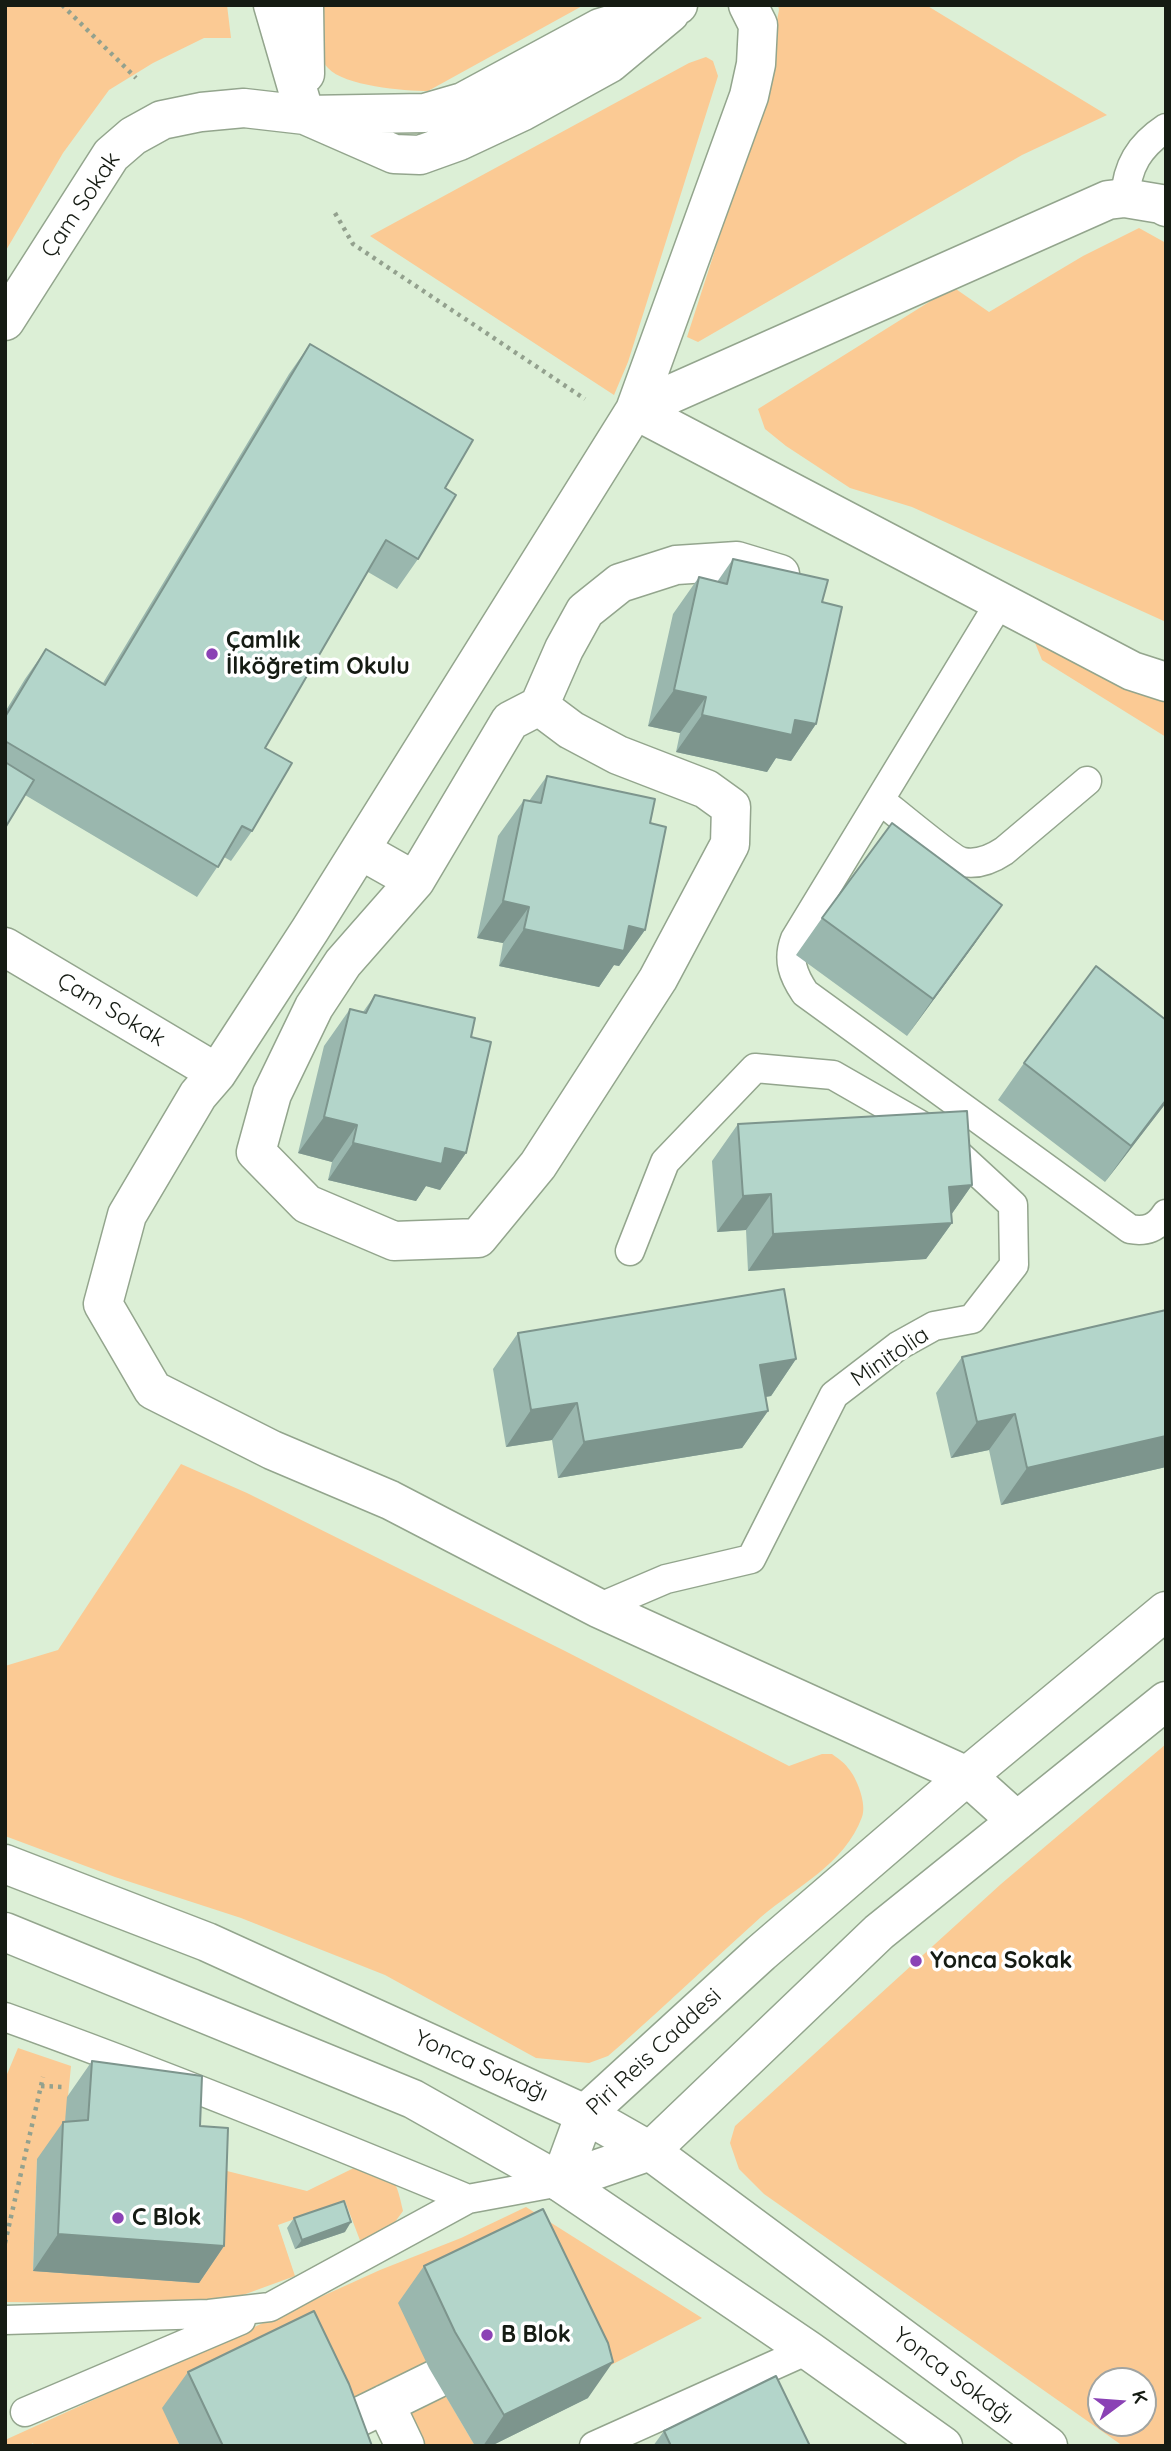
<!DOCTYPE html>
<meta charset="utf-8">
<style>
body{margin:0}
#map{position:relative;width:1171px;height:2451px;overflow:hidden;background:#dcefd6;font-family:Quicksand,sans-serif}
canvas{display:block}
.frame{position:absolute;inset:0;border:7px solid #151b13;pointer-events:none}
.north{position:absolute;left:1087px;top:2367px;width:70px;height:70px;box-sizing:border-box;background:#fff;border:2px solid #a1a4a1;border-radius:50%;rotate:74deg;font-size:19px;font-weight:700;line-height:28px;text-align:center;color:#151b13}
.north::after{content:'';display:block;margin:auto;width:24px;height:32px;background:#8b42b5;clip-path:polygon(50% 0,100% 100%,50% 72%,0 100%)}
</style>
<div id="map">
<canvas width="1171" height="2451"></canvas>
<div class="frame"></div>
<div class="north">K</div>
</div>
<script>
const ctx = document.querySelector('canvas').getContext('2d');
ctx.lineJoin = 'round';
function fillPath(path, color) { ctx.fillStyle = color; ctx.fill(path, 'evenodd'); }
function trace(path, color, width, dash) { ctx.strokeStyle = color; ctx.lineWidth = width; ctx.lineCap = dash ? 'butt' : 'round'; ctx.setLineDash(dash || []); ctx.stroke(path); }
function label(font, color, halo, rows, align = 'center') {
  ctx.font = font + ' Quicksand,sans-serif'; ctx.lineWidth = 7; ctx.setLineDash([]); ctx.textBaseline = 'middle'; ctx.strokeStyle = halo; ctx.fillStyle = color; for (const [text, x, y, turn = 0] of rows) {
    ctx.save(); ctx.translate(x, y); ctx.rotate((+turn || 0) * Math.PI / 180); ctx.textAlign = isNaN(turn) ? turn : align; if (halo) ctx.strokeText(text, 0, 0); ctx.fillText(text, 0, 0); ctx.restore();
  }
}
const green = new Path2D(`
 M5,5H227L231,38H204L153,63L109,90L63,153L5,252Z
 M311,5H584L428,91C404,91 344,86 328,68C317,57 313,21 311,5Z
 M778,5H926L1107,115L1022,155L698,342L687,337L759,114L779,10Z
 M706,57L713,61L718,76L628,362L614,395L370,236L689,63Z
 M1139,228L1166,243V622L912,507L850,488L786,446L765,429L758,409L953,287L989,312L1083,256Z
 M1029,628L1166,699V737L1042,660Z
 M181,1464L247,1493L565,1651L789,1766L822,1754H832C837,1758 844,1762 848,1768C857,1778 867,1804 862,1817C845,1864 796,1887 761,1917C714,1959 669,2002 623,2043L608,2056L589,2063L536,2058L385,1975L241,1918L115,1877L5,1836V1666L58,1650Z
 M1166,1744V2446H1123L764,2194L739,2169L730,2143L735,2126L1001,1884ZM1101,2381H1143V2423H1101Z
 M18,2048L71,2066L62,2157L37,2159L33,2271L203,2165L307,2191L364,2163C395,2177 396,2179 403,2211L387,2233L361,2243L345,2201L278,2225L295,2276L232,2299L181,2304L5,2302V2079Z
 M526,2207L702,2318L582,2380L429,2368L353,2406L163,2408L180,2446H34L33,2443L28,2446H5V2440L380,2270L461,2238Z
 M444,2393L475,2446H415L399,2413Z`);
const path = new Path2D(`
 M62,5L136,78
 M335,213L353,244L585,399
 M41,2086L64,2087
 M5,2243L43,2077`);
const lane = new Path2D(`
 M1125,198C1127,166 1139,146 1166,128
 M1000,602L795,939C787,960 793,975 805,993L1130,1229C1146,1232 1157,1228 1166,1214
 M880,800C893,810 952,860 963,862C978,865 992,859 1004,851L1087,781
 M598,1608L666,1579L751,1559L834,1395L898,1346L934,1326L972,1319L1014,1265L1013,1205L936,1134L833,1075L755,1068L665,1162L630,1251
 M5,2017C161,2073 315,2136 468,2199
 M5,2320L209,2314L270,2307L468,2199L560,2182
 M25,2412L241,2320
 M594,2446L808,2350`);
const street = new Path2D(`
 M273,5L305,115L394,154L420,155L459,141L521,112L610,63L670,13
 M304,5L305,74
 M748,5L758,25L756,64L749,96L635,410L310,930L217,1073L198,1095L127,1215L103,1304L153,1390L272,1450L390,1500L598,1608L967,1776
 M5,321L111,155L133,136L162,120L201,112L244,108L305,115L425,113L463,102L600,28L678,5
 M635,410L1132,671L1166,682
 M635,410L1108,200L1125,198L1161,204L1166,207
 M539,706L564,649L585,611L620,583L676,565L737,561L780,574
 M360,850L415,881L343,963L314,1007L272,1094L256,1152L307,1204L394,1241L478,1238L538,1165L658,979L730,844L731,807L706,789L618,755L571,730L539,706L510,721L415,881
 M5,947L217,1073
 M5,1864L207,1942L585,2114L650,2151L1048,2446
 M5,1932L413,2099L560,2182L808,2350L943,2446
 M385,2404L405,2446
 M328,2432L436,2379`);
const secondary = new Path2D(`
 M967,1776L1017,1821
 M560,2182L585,2114L761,1953L967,1776L1166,1611
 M560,2182L650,2151L879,1932L1166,1701`);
const wall = new Path2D(`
 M310,344L445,488L418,559L397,589L368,572L265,748L252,831L231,861L224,857L197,897L25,795L5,828V712L25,679L46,649L103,683L289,374Z
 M733,559L822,602L816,724L791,761L776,758L767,772L676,752L680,733L648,726L673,614L699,577L717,582Z
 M547,776L650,823L645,930L619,966L614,965L599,987L499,966L503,943L477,938L498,836L524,800L529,801Z
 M822,918L976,942L907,1036L796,955Z
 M375,995L471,1037L466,1153L440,1190L426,1186L416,1201L328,1180L332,1162L298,1153L324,1046L350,1009L363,1012Z
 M1024,1063L1166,1103L1105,1182L998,1100Z
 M738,1124L972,1185L951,1215L952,1223L926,1259L748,1271L746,1230L717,1232L712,1161Z
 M1166,1310V1467L1001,1505L989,1450L951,1458L936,1393L962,1357Z
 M518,1333L796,1359L771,1396L765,1397L768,1411L742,1448L558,1478L552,1440L506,1447L493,1369Z
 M92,2061L200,2126L224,2246L199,2283L33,2271L37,2159L63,2122H65L67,2097Z
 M294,2218L345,2232L295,2249L287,2228Z
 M424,2266L588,2398L491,2446H475L429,2368L398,2303Z
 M188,2372L372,2446H180L162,2408Z
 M664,2431L810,2446H653Z`);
const shadedWall = new Path2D(`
 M674,690L706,697L680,733L648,726Z
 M702,715L795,720L816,724L791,761L776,758L767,772L676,752Z
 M503,901L529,907L503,943L477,938Z
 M1002,905L976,942L907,1036L933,999Z
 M629,926L645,930L619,966L614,965L599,987L499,966L524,929Z
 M1166,1100V1103L1105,1182L1131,1146Z
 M324,1117L357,1125L332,1162L298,1153Z
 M353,1143L445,1148L466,1153L440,1190L426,1186L416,1201L328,1180Z
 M972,1185L946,1222L949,1187Z
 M771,1194L746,1230L717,1232L743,1196Z
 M952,1223L926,1259L748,1271L773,1234Z
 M796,1359L771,1396L735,1402L760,1365Z
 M577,1403L552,1440L506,1447L531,1410Z
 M768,1411L742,1448L558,1478L584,1442Z
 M1015,1414L989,1450L951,1458L977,1422Z
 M1166,1436V1467L1001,1505L1027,1468Z
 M351,2222L345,2232L295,2249L302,2240Z
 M58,2234L224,2246L199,2283L33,2271Z
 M613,2362L588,2398L491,2446H483L504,2415Z`);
const building = new Path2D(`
 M310,344L473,440L445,488L456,495L418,559L386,540L265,748L292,763L252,831L242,826L218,867L5,741V717L46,649L105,685Z
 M733,559L828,580L822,602L842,607L816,724L795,720L792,735L702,715L706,697L674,690L699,577L727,584Z
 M5,762L34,780L5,828Z
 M547,776L655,799L650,823L666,827L645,930L629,926L624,951L524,929L529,907L503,901L524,800L541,803Z
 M892,823L1002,905L933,999L822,918Z
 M1096,966L1166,1020V1100L1131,1146L1024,1063Z
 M375,995L475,1018L471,1037L491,1042L466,1153L445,1148L442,1164L353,1143L357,1125L324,1117L350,1009L366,1013Z
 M967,1111L972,1185L949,1187L952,1223L773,1234L771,1194L743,1196L738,1124Z
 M784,1289L796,1359L760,1365L768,1411L584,1442L577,1403L531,1410L518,1333Z
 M1166,1310V1436L1027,1468L1015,1414L977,1422L962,1357Z
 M92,2061L202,2076L200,2126L228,2128L224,2246L58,2234L63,2122L88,2120Z
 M344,2201L351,2222L302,2240L294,2218Z
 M543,2209L608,2343L613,2362L504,2415L455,2332L424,2266Z
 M314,2311L349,2384L372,2446H223L188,2372Z
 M776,2376L810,2446H671L664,2431Z`);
const markers = [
 [212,654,7,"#8b42b5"],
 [916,1961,7,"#8b42b5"],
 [118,2218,7,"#8b42b5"],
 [487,2335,7,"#8b42b5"]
];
const streetNames = [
 ["Çam Sokak",81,205,-56],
 ["Çam Sokak",111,1010,31],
 ["Minitolia",890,1357,-34],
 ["Piri Reis Caddesi",654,2052,-43],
 ["Yonca Sokağı",481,2066,24],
 ["Yonca Sokağı",953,2376,37]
];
const poiNames = [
 ["Çamlık",226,641],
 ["İlköğretim Okulu",226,667],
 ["Yonca Sokak",930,1961],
 ["C Blok",132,2218],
 ["B Blok",501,2335]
];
fillPath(green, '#fbca94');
trace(lane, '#93a58d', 31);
trace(street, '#93a58d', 41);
trace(secondary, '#93a58d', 41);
trace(path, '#93a18e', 4.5, [3.5, 5]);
trace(lane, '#fff', 28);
trace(street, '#fff', 38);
trace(secondary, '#fff', 38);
fillPath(wall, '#9ab7ae');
fillPath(shadedWall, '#7d958d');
fillPath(building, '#b3d5ca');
trace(building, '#7d958d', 2);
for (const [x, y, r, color] of markers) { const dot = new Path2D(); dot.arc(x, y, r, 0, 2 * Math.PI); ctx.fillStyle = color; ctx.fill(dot); trace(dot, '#fff', 2.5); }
label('23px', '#151b13', '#fff', streetNames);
label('bold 23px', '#151b13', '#fff', poiNames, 'left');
</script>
